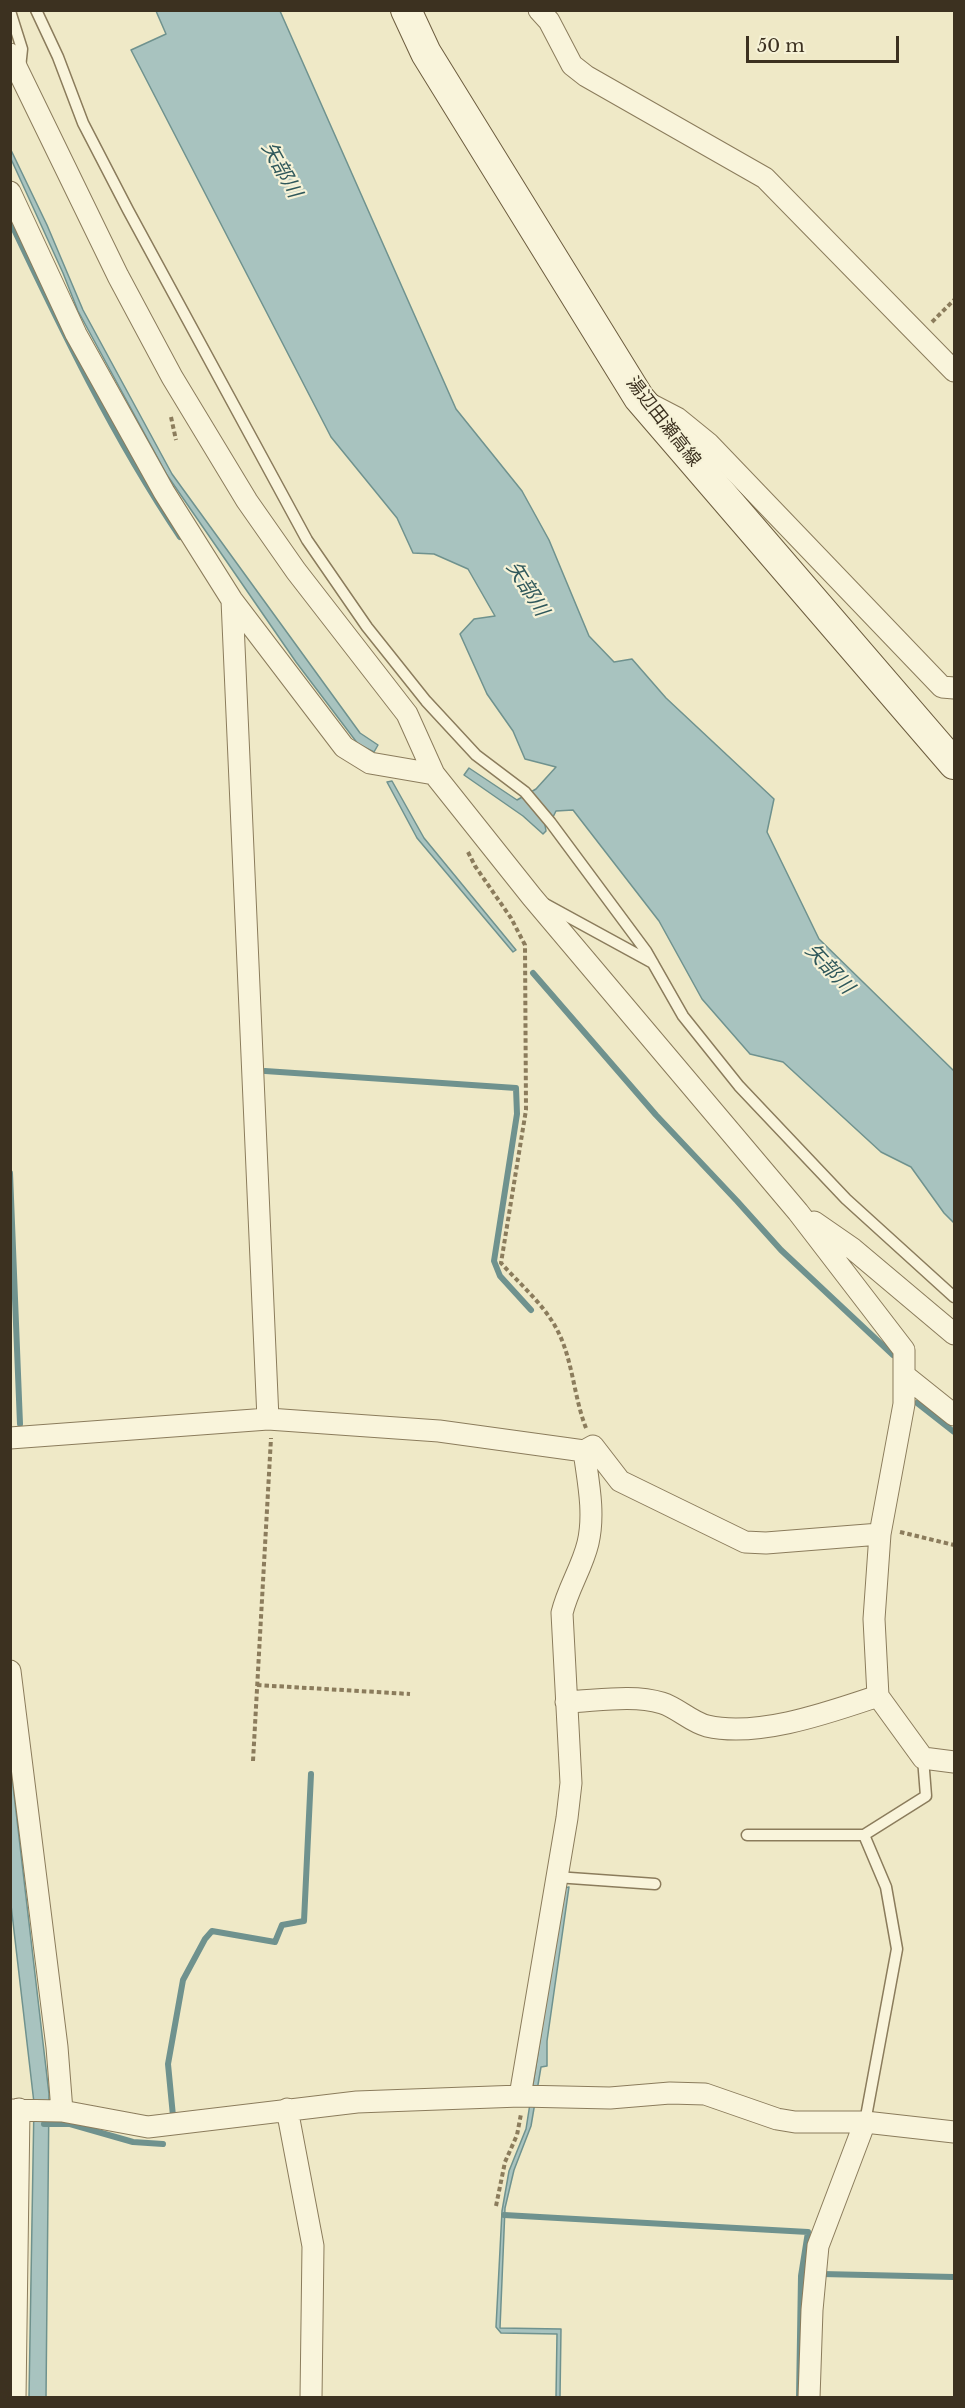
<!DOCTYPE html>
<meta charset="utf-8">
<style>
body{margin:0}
#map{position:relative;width:965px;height:2408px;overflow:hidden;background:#efe9c7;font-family:"Libre Baskerville",serif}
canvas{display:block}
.frame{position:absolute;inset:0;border:12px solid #3c3120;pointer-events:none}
.scale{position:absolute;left:746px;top:36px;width:153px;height:27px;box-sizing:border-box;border:3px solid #3c3120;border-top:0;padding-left:8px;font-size:18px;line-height:21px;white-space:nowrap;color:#3c3120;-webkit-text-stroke:4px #f6f2d7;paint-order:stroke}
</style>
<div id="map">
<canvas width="965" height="2408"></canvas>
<div class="frame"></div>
<div class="scale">50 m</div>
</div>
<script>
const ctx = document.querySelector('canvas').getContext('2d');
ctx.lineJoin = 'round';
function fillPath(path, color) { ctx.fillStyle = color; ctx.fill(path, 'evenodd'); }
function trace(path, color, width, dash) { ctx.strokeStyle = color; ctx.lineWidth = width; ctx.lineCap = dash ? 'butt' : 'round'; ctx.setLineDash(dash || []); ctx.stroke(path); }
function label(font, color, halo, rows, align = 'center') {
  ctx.font = font + ' "Libre Baskerville","Noto Sans JP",serif'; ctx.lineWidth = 4.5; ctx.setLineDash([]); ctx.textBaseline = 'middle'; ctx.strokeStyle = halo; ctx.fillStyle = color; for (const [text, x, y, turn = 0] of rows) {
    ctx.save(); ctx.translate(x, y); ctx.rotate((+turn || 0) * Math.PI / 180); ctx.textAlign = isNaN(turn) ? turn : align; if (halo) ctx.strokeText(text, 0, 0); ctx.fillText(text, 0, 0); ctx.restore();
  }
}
const water = new Path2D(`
 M156,11H280L456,409L522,491L549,540L589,636L614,662L632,659L666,698L774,799L767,832L819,939L954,1071V1223L944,1213L911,1167L881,1152L783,1062L750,1054L702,999L659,921L573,810L556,811L552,819L545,825L546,831L543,834L523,816L464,775L469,768L517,800L536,789L556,767L525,759L513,731L487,694L460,634L474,619L495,616L468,569L434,554L413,553L397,518L331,437L131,50L166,34Z
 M10,148L47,225L83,310L172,474L360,733L378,745L374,752L358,744L296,662L167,475L78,311L63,273L11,159Z
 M392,781L424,838L516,950L513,952L417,838L387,782Z
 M10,1760L49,2094L46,2397H29L34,2103L11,1905Z
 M569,1887L547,2041V2066L541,2067L531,2126L514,2170L505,2208L500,2328L561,2329L560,2397H556L557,2334L501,2333L496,2327L502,2211L509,2171L526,2129L564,1888Z`);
const stream = new Path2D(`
 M10,221C61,329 113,437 180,537
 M533,973L656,1115L737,1201L781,1250L893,1355
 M265,1071L516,1088L517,1114L494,1261L500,1276L531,1310
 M10,1173L20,1424
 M917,1403L954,1432
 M173,2116L168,2064L183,1980L205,1939L212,1931L275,1942L282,1925L304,1921L311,1774
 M44,2124H70L133,2142L163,2144
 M504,2215L808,2232L801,2276L799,2398
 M822,2274L954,2277`);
const path = new Path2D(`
 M932,322L954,300
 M171,417L176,440
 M468,852L475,866L511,918L525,945L526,1110L501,1263C519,1283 542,1303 555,1326C573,1357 573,1395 586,1428
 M900,1532L954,1545
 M257,1685L410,1694
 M253,1761L271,1438
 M496,2206L505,2162L517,2135L521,2114`);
const lane = new Path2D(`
 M36,10L58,57L83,123L128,210L307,540L367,627L426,701L476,755L525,792L551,823L646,951L683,1016L739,1086L846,1199L954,1297
 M10,11L22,49L20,68
 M545,904L653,963
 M747,1835H864
 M556,1877L655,1884
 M865,2122L897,1949L886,1887L864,1835L926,1796L923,1758`);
const street = new Path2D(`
 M539,10L549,21L572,65L586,76L765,178L954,371
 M10,54L118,276L172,377L247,501L296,571L407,714L434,774L532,897L798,1212L904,1350V1404L880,1534L874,1619L878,1696L923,1758L954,1762
 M10,192L76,334L164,492L232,600L344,747L370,763L434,774
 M650,404L677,418L709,444L942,687L954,688
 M232,600L268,1419
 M814,1222L853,1249L954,1334
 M904,1375L954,1415
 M10,1438L268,1419L439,1431L584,1451L593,1446L620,1481L745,1542L766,1543L880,1534
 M10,1671L57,2047L62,2111
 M566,1702C597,1701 632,1694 662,1703C678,1708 691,1722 707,1726C758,1738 830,1712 878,1696
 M520,2096L567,1818L571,1783L562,1613C568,1588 582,1568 588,1543C595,1513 588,1481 584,1451
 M287,2109L313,2246L311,2398
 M10,2110L62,2111L148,2127L357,2102L520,2096L610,2098L670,2093L705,2094L777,2119L795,2122H865L954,2132
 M15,2398L19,2109
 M809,2398L812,2310L818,2246L865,2122`);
const secondary = new Path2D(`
 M406,10L426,53L639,398L954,764`);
const streetNames = [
 ["湯辺田瀬高線",663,422,52]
];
const waterNames = [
 ["矢部川",281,170,61],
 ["矢部川",527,589,58],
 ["矢部川",829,969,47]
];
fillPath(water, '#a8c3bf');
trace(water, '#6f928e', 1.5);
trace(stream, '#6f928e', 6);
trace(lane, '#8b7c5c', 13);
trace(street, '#8b7c5c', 23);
trace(secondary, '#6d5d3f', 32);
trace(path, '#8b7c5c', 4, [4.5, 3]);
trace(lane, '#f9f4db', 10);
trace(street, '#f9f4db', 21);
trace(secondary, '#f9f4db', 30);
label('18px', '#3c3120', '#f6f2d7', streetNames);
label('italic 20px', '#2f585b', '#f6f2d7', waterNames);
</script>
